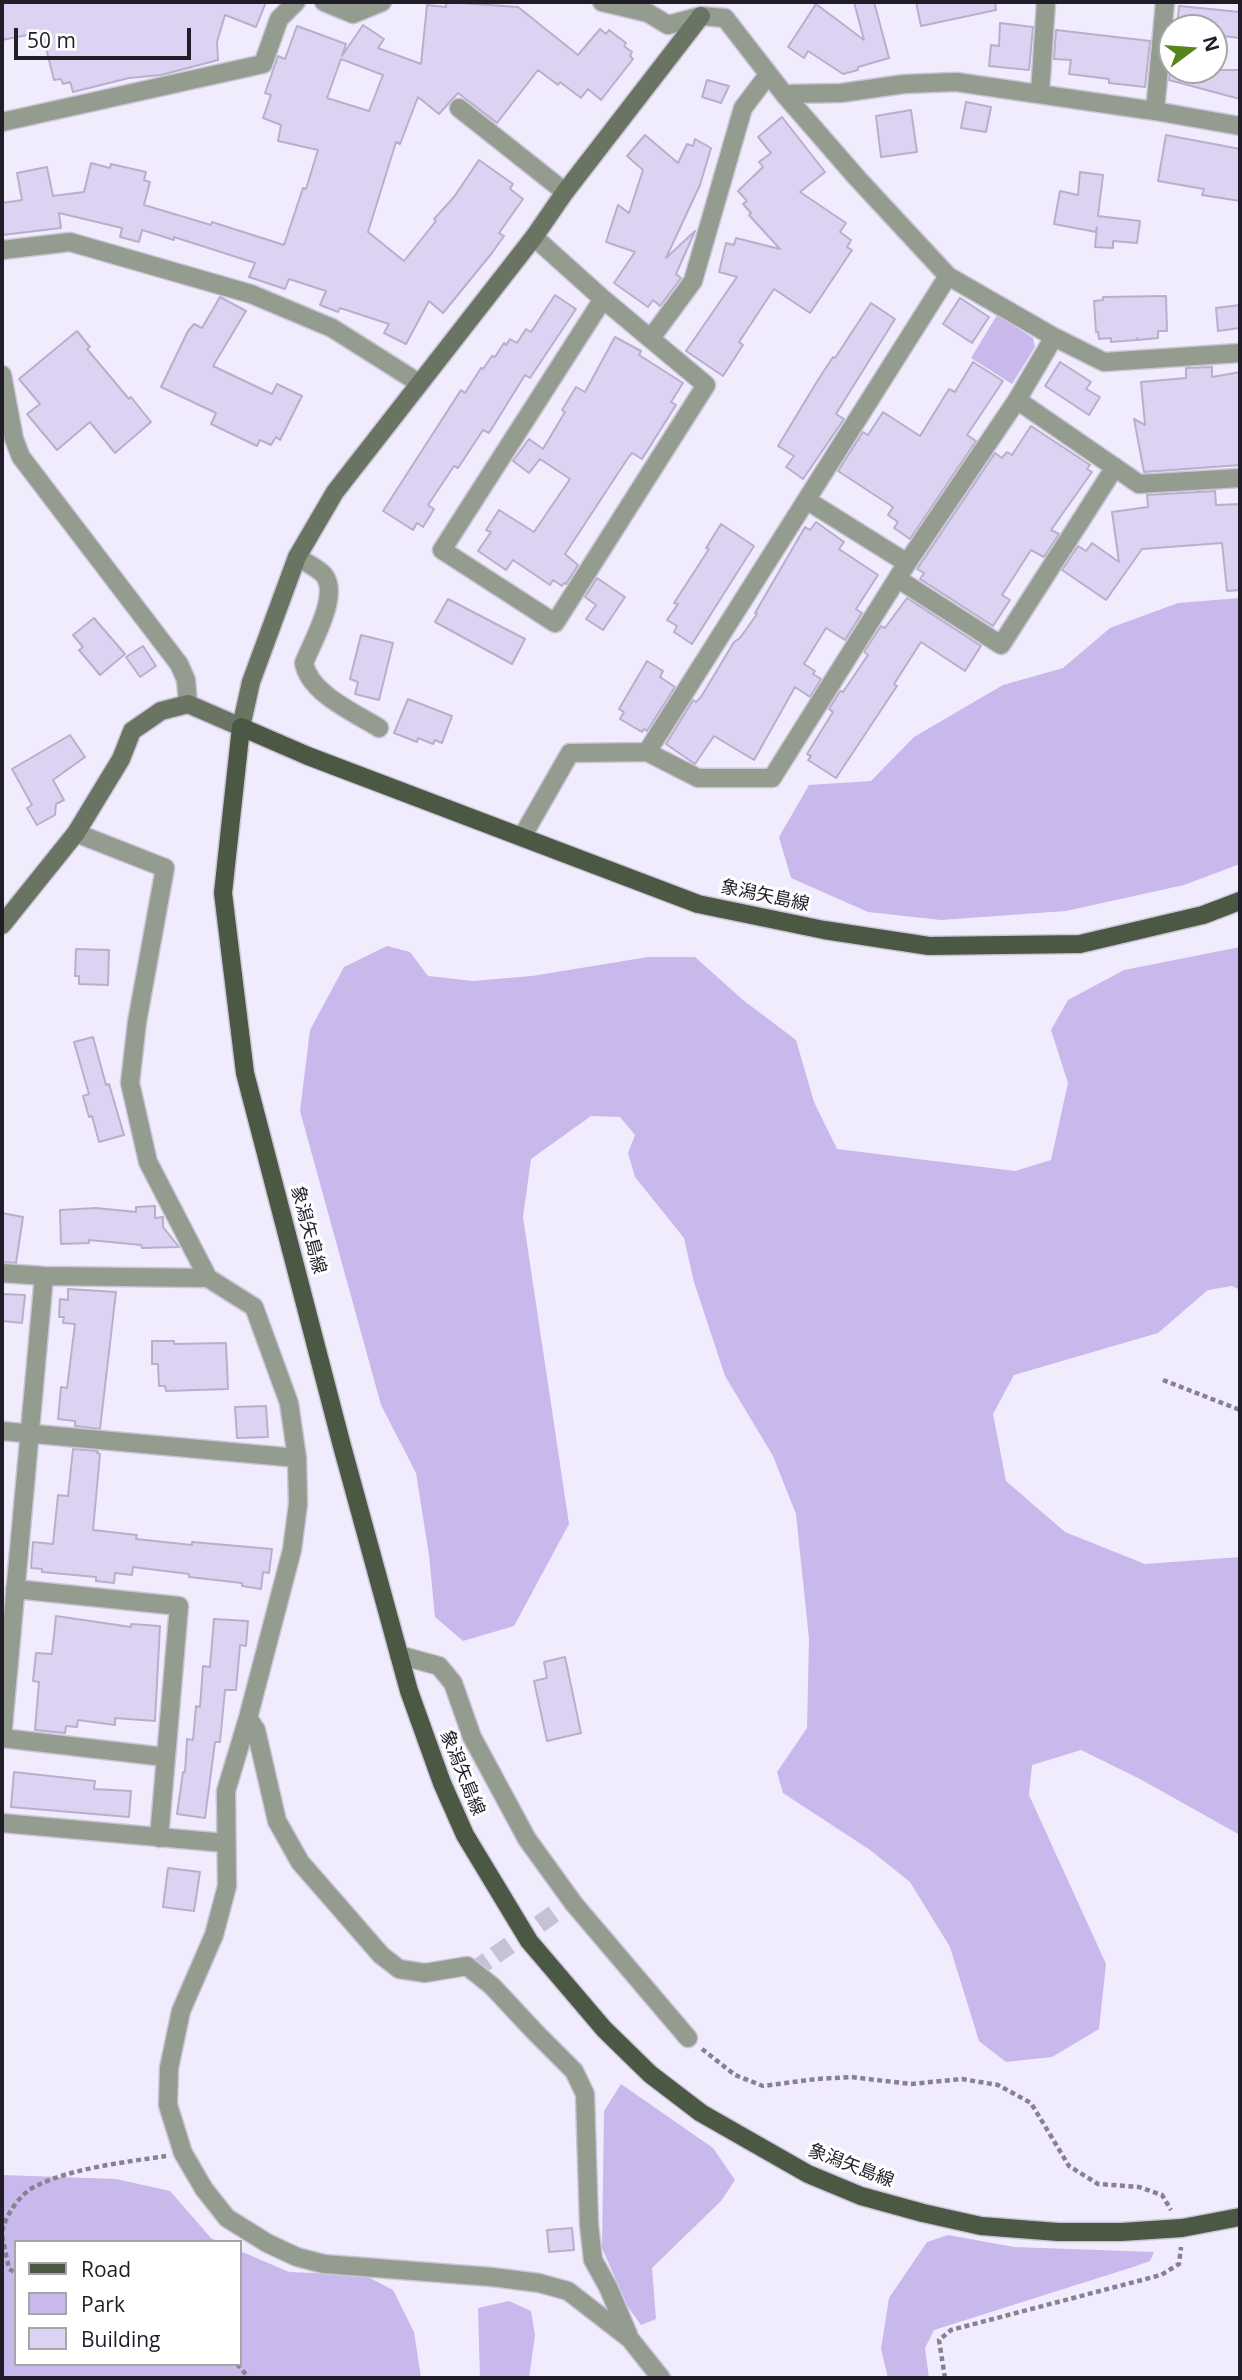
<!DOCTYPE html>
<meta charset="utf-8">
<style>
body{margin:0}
#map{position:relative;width:1242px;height:2380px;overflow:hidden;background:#f1ebfe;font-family:"Open Sans",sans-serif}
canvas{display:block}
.frame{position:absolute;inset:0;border:4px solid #201d28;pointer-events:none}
.legend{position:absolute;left:14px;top:2240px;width:228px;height:126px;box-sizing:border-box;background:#fff;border:2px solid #a6a5a9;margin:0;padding:9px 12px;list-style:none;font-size:21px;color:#201d28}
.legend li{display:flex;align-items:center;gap:14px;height:35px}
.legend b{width:35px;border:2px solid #a6a5a9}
.north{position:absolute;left:1158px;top:14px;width:70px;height:70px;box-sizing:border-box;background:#fff;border:2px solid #a6a5a9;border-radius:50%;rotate:74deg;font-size:19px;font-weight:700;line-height:28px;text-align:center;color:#201d28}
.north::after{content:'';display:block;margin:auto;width:24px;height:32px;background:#54861c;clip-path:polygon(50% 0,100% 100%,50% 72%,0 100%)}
.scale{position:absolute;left:14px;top:28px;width:177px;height:32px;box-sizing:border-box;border:4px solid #201d28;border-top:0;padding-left:9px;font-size:21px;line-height:24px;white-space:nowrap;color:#201d28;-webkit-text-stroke:5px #fff;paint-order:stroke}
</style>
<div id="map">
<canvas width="1242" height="2380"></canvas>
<div class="frame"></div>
<ul class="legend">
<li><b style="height:9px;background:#4b5843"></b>Road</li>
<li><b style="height:19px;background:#c8b8eb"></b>Park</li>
<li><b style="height:19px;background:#dcd2f1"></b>Building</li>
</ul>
<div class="north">N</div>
<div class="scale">50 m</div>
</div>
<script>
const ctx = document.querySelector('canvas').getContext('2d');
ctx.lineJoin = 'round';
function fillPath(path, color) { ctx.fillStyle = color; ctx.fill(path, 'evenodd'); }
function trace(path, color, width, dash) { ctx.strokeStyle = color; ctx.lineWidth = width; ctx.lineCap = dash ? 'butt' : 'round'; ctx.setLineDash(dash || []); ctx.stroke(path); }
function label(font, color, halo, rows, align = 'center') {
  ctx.font = font + ' "Open Sans","Noto Sans JP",sans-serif'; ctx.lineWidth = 6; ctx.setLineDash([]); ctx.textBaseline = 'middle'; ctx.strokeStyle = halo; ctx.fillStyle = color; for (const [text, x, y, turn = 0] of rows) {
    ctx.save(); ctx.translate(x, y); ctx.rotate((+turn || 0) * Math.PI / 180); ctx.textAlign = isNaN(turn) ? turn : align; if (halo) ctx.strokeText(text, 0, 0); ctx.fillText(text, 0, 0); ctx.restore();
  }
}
const green = new Path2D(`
 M997,315L1033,338L1035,347L1012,384L971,358Z
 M1240,598V864L1184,885L1066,911L941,920L868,912L791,878L779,837L809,785L871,781L914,737L1003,685L1063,668L1110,628L1178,603Z
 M387,946L410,952L428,976L473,981L532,976L648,957H695L743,1000L796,1040L814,1102L837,1149L1015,1171L1051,1160L1068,1083L1051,1030L1068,1000L1124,970L1240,947V1290L1232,1286L1208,1290L1158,1333L1014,1375L993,1414L1006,1481L1065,1532L1145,1564L1240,1557V1835L1140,1779L1081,1750L1032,1765L1029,1795L1106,1964L1099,2029L1052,2057L1006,2062L979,2041L950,1947L910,1882L870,1850L783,1793L777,1772L807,1728L809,1639L796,1514L773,1456L725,1376L694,1282L684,1238L635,1177L628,1153L635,1135L620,1117L591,1116L531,1159L523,1217L569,1524L514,1626L463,1641L435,1617L429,1555L416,1473L381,1405L300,1111L310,1030L344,967Z
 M621,2084L713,2148L735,2180L721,2201L652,2268L656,2319L641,2325L628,2307L602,2248L604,2111Z
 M2,2175L116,2179L170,2191L211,2238L219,2242H16V2364H240V2251L289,2272L364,2275L393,2290L414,2332L421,2378H2Z
 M948,2235L1014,2247L1154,2252L1150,2261L1133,2267L934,2330L925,2348L929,2378H888L881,2349L889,2298L927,2242Z
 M509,2301L531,2311L535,2335L529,2378H480L478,2308Z`);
const building = new Path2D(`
 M2,2H266L256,27L225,15L217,42L218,60L161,75L129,78L73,92L70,82L63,84L61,79L54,80L42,32L2,40Z
 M446,2L518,7L578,55L600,29L606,34L609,30L626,43L624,46L632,52L630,56L633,59L601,100L588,89L581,98L560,82L558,85L538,70L497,123L458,93L439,114L418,97L400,144L396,142L368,232L404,261L436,221L434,219L454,197L479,160L513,184L510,189L523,199L499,233L504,236L492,253L443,313L429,301L406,344L384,333L389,324L340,308L338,312L320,305L326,291L289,279L285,289L249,277L255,263L174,237V240L142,230L139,242L120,237L122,228L59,213L61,228L2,235V203L22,200L17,173L47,167L53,196L84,192L91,163L110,168L111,164L146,172L144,180L150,182L144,205L211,225L212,222L284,245L303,188L306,189L318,150L278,141L281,125L263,118L271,95L265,93L278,56L285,59L297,26L346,44L342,56L363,25L384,39L378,48L421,64L427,5L446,7ZM341,59L383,75L369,111L327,98Z
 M854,2H874L889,58L858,67V70L843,74L808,51L804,58L788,47L816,4L864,40Z
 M916,2H995L996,10L921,26Z
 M1179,6L1240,12V38L1214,35V28H1177Z
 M1000,23L1033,27L1029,70L989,66L991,45L999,46Z
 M1056,30L1150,41L1145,87L1109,83V79L1069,74L1071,60L1054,59Z
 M1170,70H1240V99L1169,80Z
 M707,80L729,86L721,103L702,97Z
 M966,102L991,107L986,132L961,128Z
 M911,110L917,152L881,157L876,116Z
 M782,117L825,172L800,192L846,223L840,232L851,240L847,247L852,250L810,313L774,289L739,342L743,345L723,376L686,351L737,277L719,272L726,243L734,245L736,238L780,249L749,215L751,213L743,204L747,201L738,191L763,167L759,162L771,153L758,137Z
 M645,135L678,163L687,144L693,146L695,139L711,148L700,185L666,258L695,231L676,274L681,278L660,306L653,300L648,307L614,283L635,252L606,242L618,205L629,213L643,170L627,156Z
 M1166,135L1240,149V201L1202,195L1204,189L1158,181Z
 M1080,172L1103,175L1098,216L1140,221L1137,243L1113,241V248L1095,247L1097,227L1096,232L1054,224L1060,191L1078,195Z
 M555,295L576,309L530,378L525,375L489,433L483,430L458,468L454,466L428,505L434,509L423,527L417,523L413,530L383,511L461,390L465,393L481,368L483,369L492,356L495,357L504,343L506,345L510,339L517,343L526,329L531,332Z
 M1166,296L1167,331H1158V338L1138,340L1137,338L1136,340L1111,342V338L1099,339L1098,332H1096L1094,301L1103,300V297Z
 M220,297L246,311L213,366L272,394L277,384L302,396L280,440L276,437L271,445L260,440L257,446L211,424L216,413L161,387L188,331L194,324L202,328Z
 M960,298L989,317L972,343L943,324Z
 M871,303L895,319L836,414L844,419L803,479L786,467L794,456L778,446L818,380L833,357L835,358Z
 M1240,305V328L1218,331L1216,308Z
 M77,331L90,347L87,349L129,399L131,397L151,422L115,453L90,422L57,450L27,414L40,404L19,379Z
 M615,337L641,351L639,355L683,383L671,402L676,405L642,459L632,453L628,458L565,554L578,565L566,584L564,583L562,586L553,580L550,585L513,560L506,570L478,551L491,532L486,530L499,510L534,532L570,479L540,459L529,473L513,461L529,439L543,449L565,412L562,410L576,387L585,392Z
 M973,362L1003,381L967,435L976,441L910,539L894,528L898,522L888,515L893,507L838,471L863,432L868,435L883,412L920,436L949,389L955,392Z
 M1060,362L1091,382L1086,389L1100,397L1089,415L1045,386Z
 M1212,367V377L1240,372V465L1144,472L1134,419L1145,425L1141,382L1186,378V368Z
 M1031,426L1090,465L1087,469L1092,472L1051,530L1059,534L1044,557L1031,550L1002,595L1010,600L993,626L920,579L924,573L917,569L995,453L1002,458L1007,452L1012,455Z
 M1215,491L1216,505L1240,504V590L1227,591L1222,543L1142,549L1106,600L1062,570L1078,546L1086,551L1092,543L1119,562L1112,512L1148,507L1147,495Z
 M816,522L844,542L839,549L878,575L856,609L862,613L845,640L826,628L804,664L815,671L813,674L821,679L810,697L795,687L754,760L714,736L695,764L666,744L693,700L696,702L701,697L734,642L740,638L757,614L755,613L805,527L810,530Z
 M721,524L754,546L692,644L674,632L677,626L667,620L678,604L674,603L709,549L706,548Z
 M597,578L625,597L603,630L586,619L596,605L585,597Z
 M907,598L981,646L965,671L921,642L894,684L897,686L836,778L808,760L811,756L807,754L833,712L829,709L840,691L843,692L868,655L864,652L881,626L885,628Z
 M448,599L525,639L512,664L435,622Z
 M94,618L125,654L100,675L79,650L83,647L73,635Z
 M361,635L393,643L379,700L355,694L358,682L350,679Z
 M143,646L156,666L140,677L126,657Z
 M647,661L663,671L660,677L675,687L647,731L644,729L642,732L620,719L624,712L619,709Z
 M408,699L452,716L442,743L435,740L433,744L418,738L417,742L394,733Z
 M70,735L85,757L53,780L64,800L56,804L55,815L37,825L27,808L32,805L12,769Z
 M76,949L109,950L108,985L79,984V976H75Z
 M93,1037L106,1085L109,1084L124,1135L99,1142L92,1116L89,1117L83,1096L89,1094L74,1042Z
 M155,1206V1218L163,1217V1227L179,1247L142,1248L141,1245L89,1240V1243L61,1244L60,1210L96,1208L136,1212V1207Z
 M2,1213L23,1217L16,1263L2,1262Z
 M68,1289L116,1292L100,1429L75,1426V1421L58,1419L61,1387L67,1388L75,1324L63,1323L64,1317H59L60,1299L68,1300Z
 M3,1294L25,1295L22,1323L2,1321Z
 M152,1341H174V1344L226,1343L228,1389L166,1391L165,1386H159L158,1364H152Z
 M266,1406L268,1437L237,1438L235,1407Z
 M73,1449L98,1451L97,1453L100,1454L93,1530L137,1535L136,1539L192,1545V1542L272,1549L269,1573L263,1572L261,1589L242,1586V1583L189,1577V1574L133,1567L132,1575L115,1573L114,1583L96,1581V1577L42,1572V1569L31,1568L33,1542L53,1544L58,1495L68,1496Z
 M56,1616L131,1627V1624L160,1626L155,1721L115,1718V1725L78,1720L77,1727L66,1726L65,1733L35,1730L39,1682L33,1681L36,1653L52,1654Z
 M214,1619L248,1621L246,1646L240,1645L236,1690H225L220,1742H215L205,1818L177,1814L183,1772H185L187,1739L193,1740L196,1706L200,1707L203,1666L210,1667Z
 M565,1657L581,1733L547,1741L534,1681L547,1678L544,1662Z
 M14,1772L95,1781L94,1789L131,1791L129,1817L11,1807Z
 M168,1868L200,1872L194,1911L163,1907Z
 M572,2228L574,2250L549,2252L547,2230Z`);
const streetTunnel = new Path2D(`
 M473,1971L558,1911`);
const path = new Path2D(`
 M1163,1380L1240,1410
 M702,2049L735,2075L763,2086L816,2079L851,2077L911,2084L962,2079L998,2085L1031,2103L1069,2166L1098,2184L1139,2187L1162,2195L1171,2210
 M2,2231C7,2213 20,2193 38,2185C73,2168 126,2162 166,2156
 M2,2236L9,2269L16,2273
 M237,2364L249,2378
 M945,2378L939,2340L951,2330L1161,2275L1179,2264L1181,2247`);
const street = new Path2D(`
 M324,2L353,14L382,2
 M602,2L648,13L668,25L701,16L725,18L784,94L858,179L948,276L1054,337L1104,362L1240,353
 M1040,93L1046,2
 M784,94L841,93L904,84L956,82L1155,111L1165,2
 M459,108L565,192
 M1155,111L1240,126
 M2,122L263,64L279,19L296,2
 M534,237L603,299L706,385L555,623L442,550L603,299
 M2,250L70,242L251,294L332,328L419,383
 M948,276L647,752L698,778H772L907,563L1017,400L1054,337
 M651,338L693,281L743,108L768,75
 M2,375L14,439L21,457L179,664L186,680L188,704
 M1017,400L1139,484L1240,478
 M808,501L907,563
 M297,557C305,562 318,568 324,575C340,595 312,642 304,663C309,693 355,713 379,728
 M898,579L1001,645L1115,467
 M76,833L165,868L137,1022L130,1083L148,1162L208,1278
 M522,837L570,753L647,752
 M2,1273L44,1276L208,1278L254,1307L289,1403L297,1458L298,1504L292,1550L248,1718L226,1791L227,1886L214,1935L181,2011L169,2068L168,2105L183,2153L204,2189L227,2218L267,2243L297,2257L324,2264L492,2277L539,2283L568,2291L630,2339L661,2378
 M44,1276L2,1738L165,1757
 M2,1431L297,1458
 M15,1589L179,1606L159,1838
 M399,1655L439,1666L453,1683L472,1737L527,1839L574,1904L688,2038
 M248,1718L256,1730L277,1821L300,1862L381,1955L399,1969L425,1973L467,1966L492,1986L535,2032L574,2071L585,2094L589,2225L593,2260L608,2287L628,2334
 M2,1823L225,1843`);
const secondary = new Path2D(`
 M2,925L76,833L121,759L132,731L161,711L188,704L241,727L251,682L297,557L335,492L534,237L565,192L701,16`);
const primary = new Path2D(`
 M1240,901L1203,915L1080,944L929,946L824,930L698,904L308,756L241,727L223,893L245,1073L342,1446L409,1691L442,1783L465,1835L529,1941L604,2029L650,2074L701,2113L808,2174L861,2196L923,2213L981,2226L1058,2232H1121L1182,2228L1240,2217`);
const streetNames = [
 ["象潟矢島線",765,896,12],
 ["象潟矢島線",308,1230,75],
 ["象潟矢島線",462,1773,68],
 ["象潟矢島線",851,2166,21]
];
fillPath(green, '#c8b8eb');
fillPath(building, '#dcd2f1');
trace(building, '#b9afcd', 2);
trace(streetTunnel, '#c7c2d3', 18, [18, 9]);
trace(street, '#cbc6d7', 21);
trace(secondary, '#cbc6d7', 21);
trace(primary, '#cbc6d7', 21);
trace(path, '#878291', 4.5, [5, 3.5]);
trace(street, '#949b8f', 18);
trace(secondary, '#697462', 18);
trace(primary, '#4b5843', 18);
label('18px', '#201d28', '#fff', streetNames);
</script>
